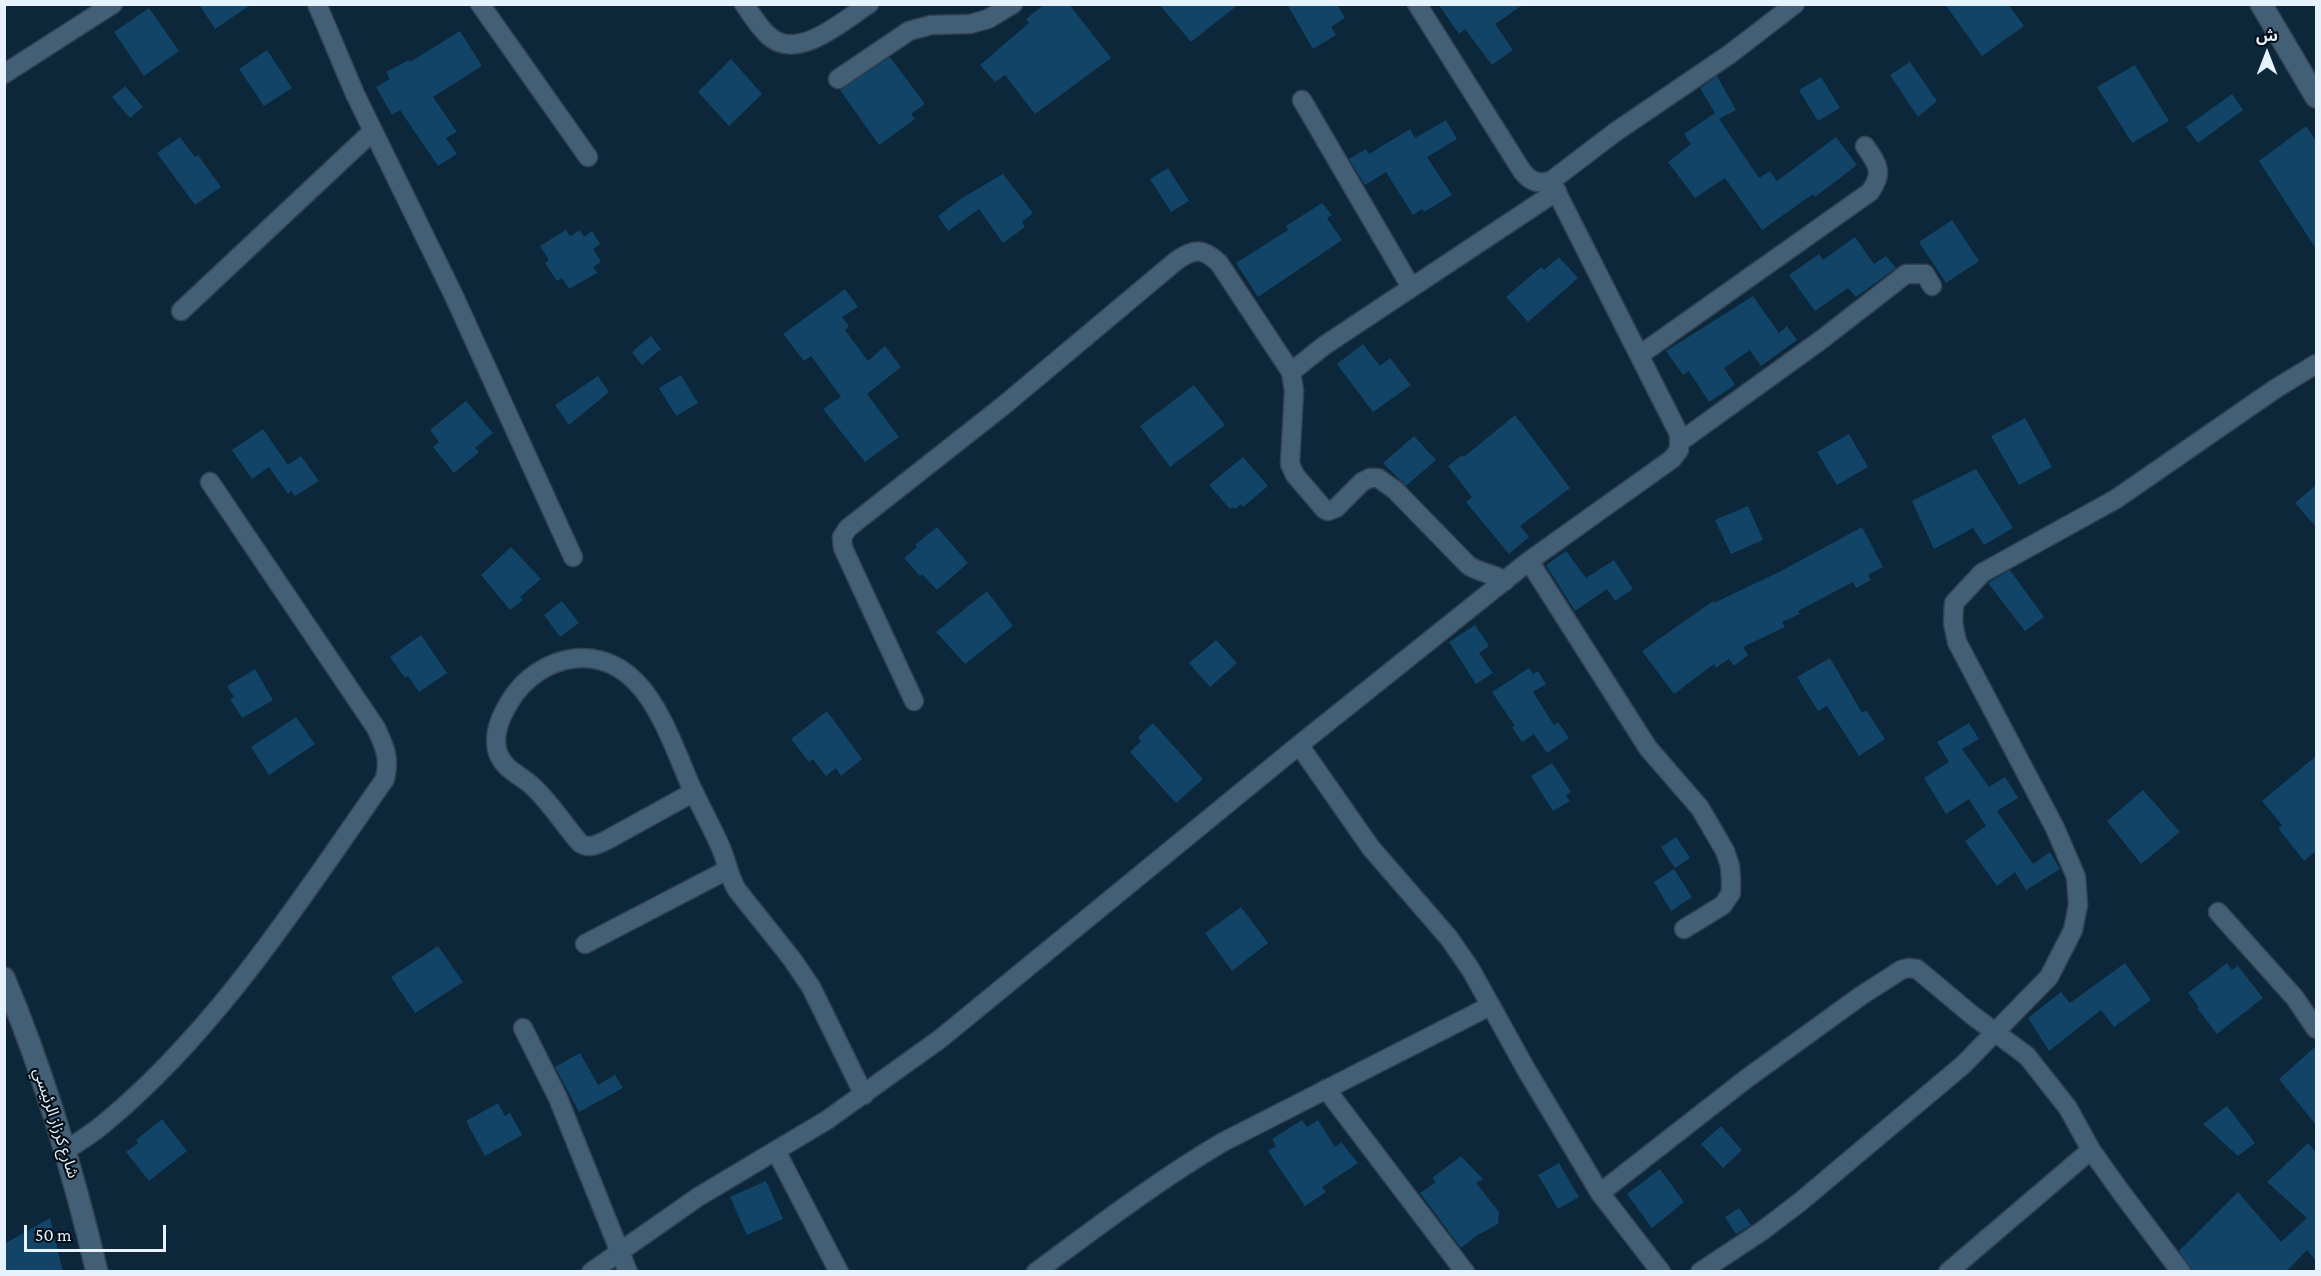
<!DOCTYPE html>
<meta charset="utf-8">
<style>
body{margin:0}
#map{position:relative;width:2321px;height:1276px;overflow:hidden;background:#0c273a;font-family:"Crimson Pro","Noto Sans Arabic",serif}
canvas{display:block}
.frame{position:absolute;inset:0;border:6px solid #e6f3fe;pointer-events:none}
.north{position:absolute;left:2237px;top:24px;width:60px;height:60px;-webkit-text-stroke:4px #050f18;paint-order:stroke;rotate:0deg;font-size:16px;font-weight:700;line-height:24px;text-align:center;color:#e6f3fe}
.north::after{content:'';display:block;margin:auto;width:21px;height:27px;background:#e6f3fe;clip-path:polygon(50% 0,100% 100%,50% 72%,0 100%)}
.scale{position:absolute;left:24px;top:1225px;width:142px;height:27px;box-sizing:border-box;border:3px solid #e6f3fe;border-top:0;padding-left:8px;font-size:18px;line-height:21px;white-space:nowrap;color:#e6f3fe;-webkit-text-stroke:4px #050f18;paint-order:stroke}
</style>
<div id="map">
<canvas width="2321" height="1276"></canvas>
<div class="frame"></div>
<div class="north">ش</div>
<div class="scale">50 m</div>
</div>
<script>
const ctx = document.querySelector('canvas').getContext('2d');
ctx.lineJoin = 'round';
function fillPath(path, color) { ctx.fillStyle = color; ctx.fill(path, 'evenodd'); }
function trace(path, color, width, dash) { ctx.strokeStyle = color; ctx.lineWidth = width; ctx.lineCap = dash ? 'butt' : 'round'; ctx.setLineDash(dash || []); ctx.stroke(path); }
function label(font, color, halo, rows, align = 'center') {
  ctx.font = font + ' "Crimson Pro","Noto Sans Arabic",serif'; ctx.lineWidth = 4.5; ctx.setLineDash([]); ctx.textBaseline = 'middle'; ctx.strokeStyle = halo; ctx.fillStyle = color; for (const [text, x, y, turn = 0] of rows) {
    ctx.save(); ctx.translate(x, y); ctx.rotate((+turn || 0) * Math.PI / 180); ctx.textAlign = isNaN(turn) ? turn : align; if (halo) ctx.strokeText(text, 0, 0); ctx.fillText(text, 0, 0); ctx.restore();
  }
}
const building = new Path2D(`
 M199,4H252L215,29Z
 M1045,4H1069L1111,58L1035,114L1005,75L995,82L980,65L1029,23L1026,19Z
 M1159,4H1239L1191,42Z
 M1287,4H1337L1345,18L1331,27L1336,35L1313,49Z
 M1438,4H1524L1495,24L1513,50L1492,65L1465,29L1459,34Z
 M1945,4H2008L2024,26L1982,56Z
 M149,8L179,51L144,76L114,32Z
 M460,31L482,66L433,97L457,132L446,138L457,154L438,166L400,110L392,115L376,87L390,79L386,72L409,60L410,62Z
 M267,50L292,88L264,106L239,69Z
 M890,57L925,104L911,114L915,119L879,145L840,90Z
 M731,59L762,94L729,126L698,92Z
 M1910,62L1937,101L1918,117L1890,75Z
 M2135,65L2169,121L2132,143L2097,87Z
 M1717,76L1736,110L1719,119L1759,178L1770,171L1777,181L1836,137L1857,165L1815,197L1813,194L1762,230L1725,178L1695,198L1668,162L1691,144L1684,134L1715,113L1700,88Z
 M1821,77L1840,108L1818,121L1799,90Z
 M125,86L143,107L130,118L112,97Z
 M2232,94L2243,110L2198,143L2186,127Z
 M1446,120L1457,139L1427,157L1452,195L1424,212L1422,209L1413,215L1386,172L1365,185L1349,159L1366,149L1369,154L1410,129L1415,138Z
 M2306,126L2316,141V249L2259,161Z
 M180,137L195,157L198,155L221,187L195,205L157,153Z
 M1168,168L1189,201L1171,212L1150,179Z
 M1003,174L1033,213L1022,222L1025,227L1003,243L979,209L948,231L938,216L962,198Z
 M1322,203L1332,215L1327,218L1342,240L1258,297L1236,263L1288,230L1286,226Z
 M1952,220L1979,261L1946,283L1919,242Z
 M566,230L570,236L580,230L584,237L592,231L600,244L593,249L601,262L593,267L597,273L569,289L562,278L557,281L545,263L549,260L540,246Z
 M1855,237L1874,264L1886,256L1896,268L1856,297L1848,288L1815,311L1789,275L1819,254L1823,260Z
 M1559,257L1578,278L1528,322L1506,297L1541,267L1544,270Z
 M845,289L858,307L842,317L849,326L845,330L868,361L885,346L901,367L867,394L899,437L865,462L823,409L841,397L811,356L804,361L783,334Z
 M1753,296L1779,333L1787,326L1797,340L1761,366L1750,350L1724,368L1735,385L1709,402L1689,371L1683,375L1666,351Z
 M651,336L661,349L642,365L632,352Z
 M1363,344L1380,366L1390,358L1411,385L1373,412L1337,364Z
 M681,375L698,403L676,416L659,388Z
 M598,376L609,392L569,425L555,405Z
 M1194,385L1225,425L1170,467L1140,426Z
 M466,401L493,433L475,448L479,452L454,473L433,447L439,442L430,430Z
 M1515,415L1570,488L1520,526L1529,537L1509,554L1466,502L1472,497L1448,466L1462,455L1464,457Z
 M2025,418L2052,467L2019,485L1991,436Z
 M263,429L288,465L301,456L319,481L295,496L291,491L288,494L269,467L252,479L232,450Z
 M1849,434L1868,467L1837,485L1817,452Z
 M1414,436L1436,460L1406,486L1383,463Z
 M1243,457L1268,486L1243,507L1241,504L1235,509L1233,507L1230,509L1209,485Z
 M1976,469L2013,528L1984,545L1973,528L1934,549L1912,501Z
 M2316,485V527L2295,503Z
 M1748,506L1763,540L1731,554L1715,520Z
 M937,527L968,563L937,590L922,574L920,576L904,558L917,547L915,545Z
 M1862,527L1883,567L1868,575L1871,580L1856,588L1853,582L1798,611L1800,614L1782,622L1785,627L1743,647L1748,655L1734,666L1729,659L1716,668L1714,664L1674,694L1642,651L1713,601L1714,603L1781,571Z
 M511,547L541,579L520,597L523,600L510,610L481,575Z
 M1566,551L1586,578L1614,560L1633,589L1615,601L1607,589L1575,611L1546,565Z
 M2010,570L2044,617L2025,631L1988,583Z
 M987,591L1013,626L965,664L936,632Z
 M562,601L579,623L560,637L544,615Z
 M1475,625L1489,646L1479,653L1493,673L1476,684L1449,642Z
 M421,635L447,673L419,692L408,676L405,678L390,657Z
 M1216,640L1237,663L1210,687L1189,663Z
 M1830,658L1862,713L1866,710L1885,739L1859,756L1827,706L1818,711L1797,677Z
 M1529,668L1533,674L1538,671L1546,684L1533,692L1554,725L1558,722L1569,738L1547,753L1534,734L1522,742L1512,727L1515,726L1492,692Z
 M255,669L273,700L242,718L230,699L234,697L227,686Z
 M827,711L862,759L841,776L836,768L826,776L813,759L809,762L791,739Z
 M296,717L315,744L269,775L251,747Z
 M1153,723L1203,779L1176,803L1130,752L1141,741L1138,737Z
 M1969,723L1979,739L1962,749L1989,787L2005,777L2018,798L1997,811L2033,864L2050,852L2060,869L2026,890L2015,872L1997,886L1965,841L1986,826L1969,799L1946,814L1924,778L1949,762L1937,742Z
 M2316,756V851L2304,861L2278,828L2282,825L2262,801Z
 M1552,763L1571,792L1566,795L1570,801L1553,811L1531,776Z
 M2143,790L2180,832L2141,864L2107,821Z
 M1676,837L1690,858L1675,868L1661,847Z
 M1674,869L1692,897L1671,911L1654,882Z
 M1241,907L1268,943L1232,971L1205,933Z
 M438,946L463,982L415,1013L391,977Z
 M2125,963L2151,1000L2114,1027L2101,1010L2049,1051L2028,1018L2061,992L2070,1003Z
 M2227,963L2232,970L2238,966L2263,998L2217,1034L2197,1008L2199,1007L2188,993Z
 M2316,1046V1125L2279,1079Z
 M580,1053L598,1085L615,1075L623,1088L579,1112L555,1067Z
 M498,1103L505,1116L510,1113L522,1135L485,1156L466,1121Z
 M2227,1106L2255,1143L2238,1156L2203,1124Z
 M162,1119L187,1151L149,1181L126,1152L138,1143L136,1140Z
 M1302,1120L1307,1127L1318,1120L1335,1147L1341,1142L1358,1163L1322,1187L1326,1192L1305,1206L1268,1151L1276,1146L1272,1139Z
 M1721,1126L1742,1150L1723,1168L1701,1144Z
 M2308,1143L2316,1152V1261L2307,1250L2286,1272H2192L2179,1251L2238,1192L2281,1242L2307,1218L2267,1182Z
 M1461,1156L1483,1179L1476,1183L1499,1212L1498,1224L1476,1236L1461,1248L1420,1193L1436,1182L1432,1178Z
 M1559,1163L1579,1197L1558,1209L1538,1175Z
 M1660,1169L1684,1202L1652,1228L1627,1194Z
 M766,1181L783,1219L747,1235L730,1197Z
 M1739,1208L1751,1225L1736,1234L1725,1217Z
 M50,1218L63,1272H4V1244Z`);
const minor = new Path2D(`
 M317,4L355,94L453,294L573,557
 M480,4L588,157
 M744,4C752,15 760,29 770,37C799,61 844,20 869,4
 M1417,4L1522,171C1531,182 1537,184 1551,181L1614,133L1730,54L1795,4
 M4,74L113,4
 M838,79L909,31L931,25L970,24L988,19L1013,4
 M1302,100L1411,287
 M181,311L373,131
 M1641,354L1870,192C1884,172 1878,165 1865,146
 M1291,372L1294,391L1290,464L1295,475L1324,509L1328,511L1336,508L1362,482L1370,478H1378L1395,490L1468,565C1479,573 1493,573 1505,581
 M1681,441L1821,340L1906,274H1925L1932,286
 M1529,561L1648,748L1700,808L1725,851L1730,866L1731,880V893L1723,905L1684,929
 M914,701L843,548L842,537L848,528L1003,406L1176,261C1194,248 1203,248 1219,263L1291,372L1325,345L1557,191
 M1299,745L1371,848L1449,938L1471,970L1527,1071L1600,1193L1661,1272
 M694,792L605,841C596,845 589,849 580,843C563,824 550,801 530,784C518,774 504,769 498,753C493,738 498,723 505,710C530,659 594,638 636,682C660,706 676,751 689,782C699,804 711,825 721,848C727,862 729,877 737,890L792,959L811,987L864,1095
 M2218,912L2295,998L2316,1029
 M585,944L727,870
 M523,1028L558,1098L628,1272
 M1326,1089L1465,1272
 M66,1150C80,1141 95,1132 107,1121C219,1028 302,897 385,779C390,757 385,748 376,728L210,482
 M776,1151L839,1272
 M1600,1193L1746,1079L1862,995L1901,970L1908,968L1917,969L1972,1015L2027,1056L2068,1108L2091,1150L2121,1192L2181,1272
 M591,1272L698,1197L827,1120L940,1039L1299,745L1529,561L1672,459L1679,450V434L1551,181
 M1036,1272C1097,1227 1157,1181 1223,1142L1490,1006
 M1700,1272L1762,1231L1800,1202L1963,1065L2049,977L2073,930L2078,905L2076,877L2055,828L1957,642L1953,623L1954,603L1982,573L2116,499L2275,389L2316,364
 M1948,1272L2091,1150`);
const tertiary = new Path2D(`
 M2261,4L2316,97
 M4,978C44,1073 73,1171 97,1272`);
const streetNames = [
 ["شارع كرزاز الرئيسي",56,1123,72]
];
fillPath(building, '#146');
trace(minor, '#334152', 21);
trace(tertiary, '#334152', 24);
trace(minor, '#435f75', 18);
trace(tertiary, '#435f75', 21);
label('16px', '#e6f3fe', '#050f18', streetNames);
</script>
